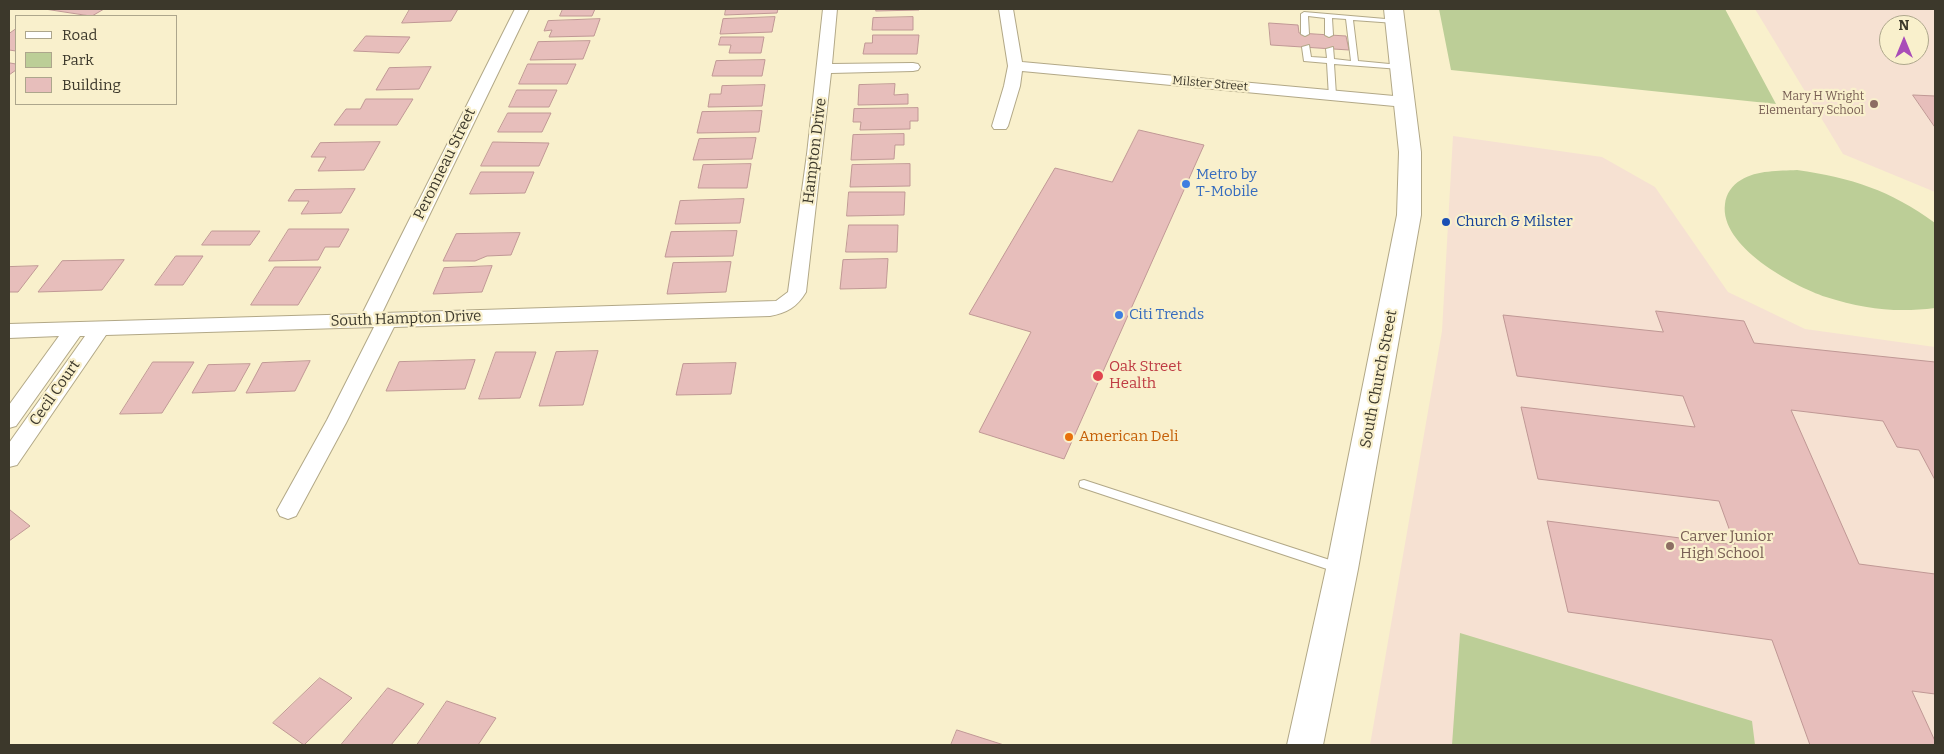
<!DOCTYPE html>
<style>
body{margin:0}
#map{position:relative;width:1944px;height:754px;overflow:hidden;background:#f9f0cc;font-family:Bitter,serif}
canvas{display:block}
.frame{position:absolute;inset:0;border:10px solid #3c382b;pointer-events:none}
.legend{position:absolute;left:15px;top:15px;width:162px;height:90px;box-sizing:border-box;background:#f9f0cc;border:1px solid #ada68c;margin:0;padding:6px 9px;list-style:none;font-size:15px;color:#3c382b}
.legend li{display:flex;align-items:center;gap:10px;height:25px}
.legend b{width:25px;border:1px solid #ada68c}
.north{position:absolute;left:1879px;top:15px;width:50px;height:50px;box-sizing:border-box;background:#f9f0cc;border:1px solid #ada68c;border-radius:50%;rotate:0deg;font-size:14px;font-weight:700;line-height:20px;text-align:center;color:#3c382b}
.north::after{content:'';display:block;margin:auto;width:18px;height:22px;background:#a94db8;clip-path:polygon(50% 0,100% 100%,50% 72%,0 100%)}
</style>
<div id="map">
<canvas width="1944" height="754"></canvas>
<div class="frame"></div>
<ul class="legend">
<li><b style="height:6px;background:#fff"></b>Road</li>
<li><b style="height:14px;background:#bcce97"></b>Park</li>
<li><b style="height:14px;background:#e7bebb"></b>Building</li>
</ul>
<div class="north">N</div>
</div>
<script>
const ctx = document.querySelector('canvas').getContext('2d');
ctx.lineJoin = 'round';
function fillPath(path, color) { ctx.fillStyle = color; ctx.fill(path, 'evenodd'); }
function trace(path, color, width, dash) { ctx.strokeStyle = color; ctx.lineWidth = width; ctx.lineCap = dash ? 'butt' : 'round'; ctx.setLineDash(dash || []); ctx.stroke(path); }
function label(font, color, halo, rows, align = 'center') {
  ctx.font = font + ' Bitter,serif'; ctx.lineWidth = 4.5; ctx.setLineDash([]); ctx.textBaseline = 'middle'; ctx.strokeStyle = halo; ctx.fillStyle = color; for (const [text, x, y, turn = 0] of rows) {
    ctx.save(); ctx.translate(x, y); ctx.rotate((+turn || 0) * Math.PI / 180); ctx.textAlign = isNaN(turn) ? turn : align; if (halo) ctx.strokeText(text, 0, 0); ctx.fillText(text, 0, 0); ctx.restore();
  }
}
const education = new Path2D(`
 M1755,9H1935V192L1843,154ZM1889,25H1919V55H1889Z
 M1453,136L1602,157L1655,187L1728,292L1805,329L1935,347V745H1370L1442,331Z`);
const green = new Path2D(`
 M1439,9H1725L1776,104L1451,70Z
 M1797,170C1852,178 1890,190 1935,223V308C1896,313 1864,309 1826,297C1793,286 1719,246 1725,204C1726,194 1732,185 1741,180C1757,170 1779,171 1797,170Z
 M1460,633L1752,721L1755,745H1452Z`);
const building = new Path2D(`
 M45,9H104L92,16Z
 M410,9H458L451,21L402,23Z
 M563,9H595L592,16H560Z
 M726,9H778L777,13L725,15Z
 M877,9H919V10L876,11Z
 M775,17L772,32L720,34L723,19Z
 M913,17V30H872L873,18Z
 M600,19L594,36L549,37L552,30L544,31L548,21Z
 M1269,23L1298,25L1299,33L1346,36L1349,50L1271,45Z
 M16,29V51L9,50V34Z
 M873,35H919L917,54H863L865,43H872Z
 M366,36L410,37L399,53L354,51Z
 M721,37H764L761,53H729L731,45H719Z
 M590,41L583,59L530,60L538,42Z
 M765,60L762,76H712L716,61Z
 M10,63L16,64V70L9,75Z
 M528,64H576L567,84H519Z
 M431,67L419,89L376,90L389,68Z
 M895,84L894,95L908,94V104L858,105L859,85Z
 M765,85L762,106L708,107L710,94H721L722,86Z
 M517,90H557L549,107H509Z
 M1913,95L1935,96V127Z
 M366,99H413L397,125H334L346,109H360Z
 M918,108V121H910V129L860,130L861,122H853L854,109Z
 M762,111L759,132L697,133L702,112Z
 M508,113H551L542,132H498Z
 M1139,130L1204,145L1064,459L979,432L1031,332L969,314L1055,168L1112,182Z
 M904,134V145H895L894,159L851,160L853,135Z
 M756,138L752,159L693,160L699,139Z
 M380,142L364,170L318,171L326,157H311L320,143Z
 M493,142L549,143L539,166H481Z
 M751,164L747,188H698L703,165Z
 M910,164V186L850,187L852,165Z
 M481,172H534L525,193L470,194Z
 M355,189L341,213L301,214L309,201H288L295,190Z
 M849,192H905L904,215L847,216Z
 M744,199L740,223L675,224L680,201Z
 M849,225H898L897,252H846Z
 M289,229H349L339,247H325L318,260L269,261Z
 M212,231H260L250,245H202Z
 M737,231L733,256L665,257L671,232Z
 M520,233L511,255L487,256L475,261H443L456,234Z
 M176,256H203L183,285H155Z
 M888,259L886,288L840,289L843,260Z
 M124,260L102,290L38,292L62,261Z
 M731,262L726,292L667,294L673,263Z
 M38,266L18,292H9V267Z
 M492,266L482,292L433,294L444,268Z
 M275,267H321L298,305H251Z
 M1656,311L1744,321L1754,343L1935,362V480L1919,450L1897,447L1883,421L1791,410L1859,564L1935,574V694L1912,691L1935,741V745H1810L1772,640L1568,612L1547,521L1735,545L1719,501L1538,479L1521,407L1695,427L1683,396L1517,376L1503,315L1663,332Z
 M598,351L583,405L539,406L556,352Z
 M496,352H536L520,398L479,399Z
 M475,360L465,389L386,391L399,362Z
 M310,361L295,391L246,393L262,363Z
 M153,362H194L162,413L120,414Z
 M736,363L731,394L676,395L683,364Z
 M250,364L235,391L192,393L208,365Z
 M10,510L30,526L9,541V511Z
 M320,678L352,698L304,745L273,723Z
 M388,688L424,704L391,745H341Z
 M447,701L496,718L478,745H417Z
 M957,730L1004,745H951Z`);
const service = new Path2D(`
 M1304,12L1397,20L1399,21L1395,23L1353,20L1358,61L1400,65L1404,67L1400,69L1334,64L1336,95L1335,97H1329L1327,63L1304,61L1302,47L1309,45L1311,57L1327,58L1326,49L1333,47L1334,59L1351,61L1346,19L1332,18L1333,35L1329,37L1325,35V18L1308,16L1309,34L1305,36L1301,34V14Z
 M1084,480L1339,563L1343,564L1345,568L1343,572L1339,573L1080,487L1079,484L1080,481Z`);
const minor = new Path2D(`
 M515,9H529L382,313L776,301L788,292L807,154L823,9H837L832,64L913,63L918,64L920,67L918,70L913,71L831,73L806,292C797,307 787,313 770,316L394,327L346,423L296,516L288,519L280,516L277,510L327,420L374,327L106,335L17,465L9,467V443L85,336H80L16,426L9,428V405L59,336L9,338V324L362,314Z
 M999,9H1013L1022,62L1405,97L1410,99L1413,102L1410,105L1405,107L1022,71L1020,86L1008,126L1006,129H994L992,126L1004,86L1008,66Z`);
const primary = new Path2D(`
 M1384,9H1403L1421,152V215L1358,569L1323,745H1287L1326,569L1397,215L1399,152Z`);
const markers = [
 [1874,104,5,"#8d6e63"],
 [1186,184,5,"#3f7fe0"],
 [1446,222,5,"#1a4fb4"],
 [1119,315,5,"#3f7fe0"],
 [1098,376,6,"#e0444e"],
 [1069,437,5,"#e8710a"],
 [1670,546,5,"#8d6e63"]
];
const farStreetnames = [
 ["Milster Street",1210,84,5]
];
const farEducationnames = [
 ["Mary H Wright",1864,97],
 ["Elementary School",1864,111]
];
const streetNames = [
 ["Hampton Drive",815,151,-83],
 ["Peronneau Street",445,164,-64],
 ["South Hampton Drive",406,319,-2],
 ["South Church Street",1379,379,-79],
 ["Cecil Court",55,393,-55]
];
const shopNames = [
 ["Metro by",1196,175],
 ["T-Mobile",1196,192],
 ["Citi Trends",1129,315]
];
const transitNames = [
 ["Church & Milster",1456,222]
];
const healthNames = [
 ["Oak Street",1109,367],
 ["Health",1109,384]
];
const foodNames = [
 ["American Deli",1079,437]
];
const educationNames = [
 ["Carver Junior",1680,537],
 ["High School",1680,554]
];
fillPath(education, '#f6e1d2');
fillPath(green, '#bcce97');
fillPath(building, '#e7bebb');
trace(building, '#c09895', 1);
trace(service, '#b2a887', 2);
trace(minor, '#b2a887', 2);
trace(primary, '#b2a887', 2);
fillPath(service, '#fff');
fillPath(minor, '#fff');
fillPath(primary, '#fff');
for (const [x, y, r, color] of markers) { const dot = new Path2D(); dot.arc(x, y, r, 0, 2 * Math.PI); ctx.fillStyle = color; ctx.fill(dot); trace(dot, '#f9f0cc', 2); }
label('12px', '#3c382b', '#f9f0cc', farStreetnames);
label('12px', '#785e54', '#f9f0cc', farEducationnames, 'right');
label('15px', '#3c382b', '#f9f0cc', streetNames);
label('15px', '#366cbe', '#f9f0cc', shopNames, 'left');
label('15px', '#164399', '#f9f0cc', transitNames, 'left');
label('15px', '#be3a42', '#f9f0cc', healthNames, 'left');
label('15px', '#c56008', '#f9f0cc', foodNames, 'left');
label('15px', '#785e54', '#f9f0cc', educationNames, 'left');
</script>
